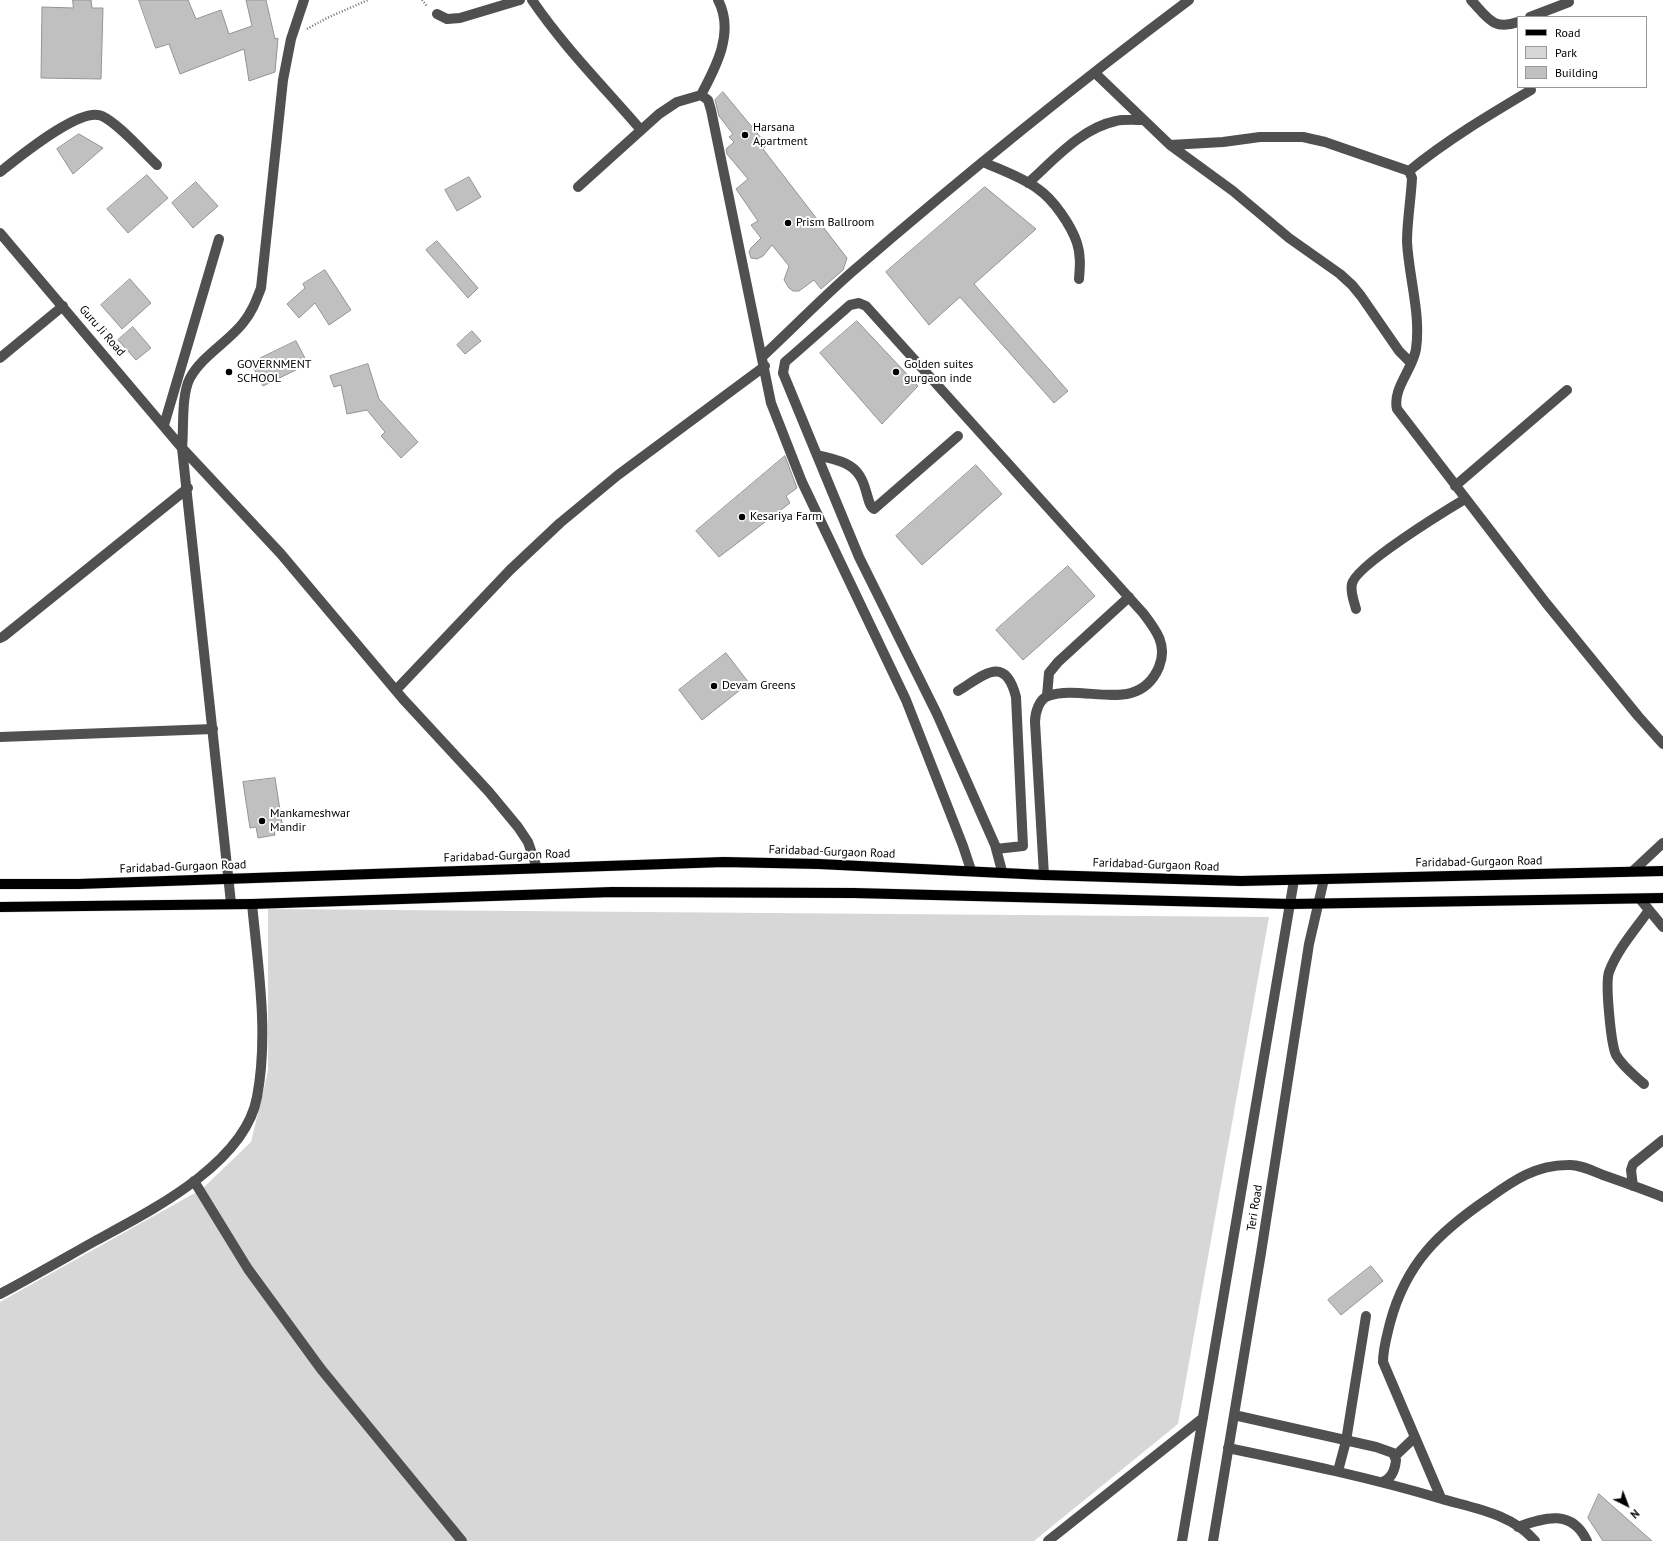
<!DOCTYPE html>
<style>
body{margin:0}
#map{position:relative;width:1663px;height:1541px;overflow:hidden;background:#fff;font-family:"PT Sans",sans-serif}
canvas{display:block}
.legend{position:absolute;left:1517px;top:16px;width:130px;height:72px;box-sizing:border-box;background:#fff;border:1px solid #999;margin:0;padding:5px 7px;list-style:none;font-size:12px;color:#000}
.legend li{display:flex;align-items:center;gap:8px;height:20px}
.legend b{width:20px;border:1px solid #999}
.north{position:absolute;left:1607px;top:1485px;width:40px;height:40px;-webkit-text-stroke:3px #fff;paint-order:stroke;rotate:138deg;font-size:11px;font-weight:700;line-height:16px;text-align:center;color:#000}
.north::after{content:'';display:block;margin:auto;width:14px;height:18px;background:#000;clip-path:polygon(50% 0,100% 100%,50% 72%,0 100%)}
</style>
<div id="map">
<canvas width="1663" height="1541"></canvas>
<ul class="legend">
<li><b style="height:5px;background:#000"></b>Road</li>
<li><b style="height:11px;background:#d7d7d7"></b>Park</li>
<li><b style="height:11px;background:#c0c0c0"></b>Building</li>
</ul>
<div class="north">N</div>
</div>
<script>
const ctx = document.querySelector('canvas').getContext('2d');
ctx.lineJoin = 'round';
function fillPath(path, color) { ctx.fillStyle = color; ctx.fill(path, 'evenodd'); }
function trace(path, color, width, dash) { ctx.strokeStyle = color; ctx.lineWidth = width; ctx.lineCap = dash ? 'butt' : 'round'; ctx.setLineDash(dash || []); ctx.stroke(path); }
function label(font, color, halo, rows, align = 'center') {
  ctx.font = font + ' "PT Sans",sans-serif'; ctx.lineWidth = 4; ctx.setLineDash([]); ctx.textBaseline = 'middle'; ctx.strokeStyle = halo; ctx.fillStyle = color; for (const [text, x, y, turn = 0] of rows) {
    ctx.save(); ctx.translate(x, y); ctx.rotate((+turn || 0) * Math.PI / 180); ctx.textAlign = isNaN(turn) ? turn : align; if (halo) ctx.strokeText(text, 0, 0); ctx.fillText(text, 0, 0); ctx.restore();
  }
}
const green = new Path2D(`
 M268,909L1269,917L1178,1424L1034,1541H0V1302L202,1189L251,1142L268,1071Z`);
const building = new Path2D(`
 M73,0H91L92,8H103L101,79L41,78L42,7L73,8Z
 M139,0H188L196,19L221,10L229,34L252,26L246,0H266L275,39L278,38L275,72L249,81L244,49L180,74L169,44L156,48Z
 M723,92L767,145L763,149L847,258L843,270L821,289L814,280L799,291H793L789,288L784,280L789,266L772,245L763,256L757,259L751,258L749,252L751,248L761,238L751,225L758,221L736,189L748,179L727,154L726,149L734,142L729,137L733,134L719,116L715,100Z
 M79,134L103,148L73,174L57,149Z
 M147,175L168,198L128,233L107,209Z
 M469,177L481,197L457,211L445,190Z
 M196,182L218,206L193,228L172,203Z
 M985,187L1036,229L974,284L1068,391L1054,403L960,297L929,325L886,272Z
 M437,241L478,288L468,298L426,250Z
 M325,270L351,310L329,325L315,303L299,318L287,304L305,288L303,284Z
 M130,279L151,303L122,329L101,305Z
 M857,321L918,386L882,424L820,353Z
 M133,327L151,348L136,360L118,340Z
 M472,331L481,341L465,354L457,345Z
 M296,341L308,364L263,386L251,363Z
 M368,364L379,399L418,442L401,458L381,436L385,432L367,410L347,414L341,385L334,387L330,376Z
 M785,456L797,488L786,496L790,503L719,557L696,531Z
 M976,465L1002,494L922,565L896,536Z
 M1068,566L1095,596L1023,660L996,630Z
 M726,653L749,683L702,720L679,690Z
 M275,778L282,823L273,824L275,835L258,838L256,827L250,828L243,782Z
 M1371,1266L1383,1281L1341,1315L1328,1300Z
 M1599,1494L1652,1541H1603L1588,1518Z`);
const path = new Path2D(`
 M422,0L427,6
 M307,29L327,18L368,0`);
const minor = new Path2D(`
 M532,0C564,47 604,87 641,130
 M1471,0C1487,17 1493,31 1518,22
 M437,14L447,19L460,18L520,0
 M1530,17L1569,2
 M1095,73L1170,145L1233,191L1289,238L1340,274L1352,285L1361,296L1399,351L1411,363
 M701,95C716,67 735,32 718,0
 M1170,145L1223,142L1260,137H1303L1325,142L1409,171L1412,178C1411,199 1407,221 1407,242C1409,278 1421,314 1416,349C1413,369 1392,389 1397,409L1546,603L1638,716L1663,744
 M983,162C1001,170 1022,177 1038,189C1053,199 1071,225 1077,243C1081,255 1080,267 1079,279
 M1409,171C1447,140 1489,115 1531,90
 M0,172C18,158 80,106 102,116C119,124 142,151 157,165
 M1028,183C1053,161 1081,128 1116,121C1124,119 1135,120 1144,120
 M578,187L659,114L677,102L701,95L708,100L711,110L771,403L802,482L906,700L963,846L971,870
 M0,233L182,448L281,554L403,699L489,792L518,827L528,842L537,868
 M763,356C793,328 822,298 853,271C962,177 1074,86 1189,0
 M0,358L63,306
 M164,425L219,239
 M817,455C828,458 841,460 850,466C869,478 865,504 874,509L958,436
 M1455,486L1567,390
 M1356,609C1354,601 1350,592 1352,584C1355,566 1445,511 1465,499
 M0,638L4,636L188,488
 M396,690L510,570L560,523L618,475L765,366
 M958,691C984,675 1005,654 1016,697L1023,846L996,849
 M1047,696L1049,673L1058,662L1129,597
 M0,737L213,729
 M1002,871L995,845L937,714L859,557L783,373L785,362L792,356L850,305L859,303L866,306L1143,613C1156,630 1168,645 1159,667C1138,716 1085,683 1048,696C1039,699 1035,713 1035,722L1044,875
 M1633,871L1663,843
 M1640,899L1663,927
 M231,903L182,448C184,428 181,395 190,378C202,356 228,342 243,323C252,312 256,301 261,288L283,80L291,39L304,0
 M1644,1084C1634,1075 1623,1067 1616,1055C1611,1044 1605,984 1609,972C1617,950 1635,930 1649,910
 M194,1181L248,1269L321,1369L462,1541
 M1633,1186L1631,1170L1633,1164L1663,1140
 M0,1294C32,1277 63,1259 95,1241C150,1211 245,1164 257,1097C269,1034 258,967 252,904
 M1234,1415L1376,1447L1393,1453L1396,1460C1395,1470 1392,1479 1382,1482
 M1228,1448C1300,1463 1372,1478 1442,1499C1473,1508 1513,1514 1535,1541
 M1395,1456L1415,1437
 M1338,1471L1346,1441L1366,1316
 M1441,1498L1383,1362C1383,1348 1387,1336 1390,1323C1406,1263 1439,1232 1489,1198C1514,1180 1536,1165 1568,1165C1579,1164 1593,1171 1603,1175C1623,1182 1643,1189 1663,1197
 M1518,1527C1546,1517 1572,1509 1587,1541
 M1048,1541L1203,1418
 M1182,1541L1294,880
 M1213,1541L1261,1253L1309,944L1324,879`);
const major = new Path2D(`
 M0,884H78L724,862L819,864L1044,875L1241,881L1663,871
 M0,907L252,904L612,892L854,893L1291,904L1663,898`);
const markers = [
 [745,135,4,"#000"],
 [788,223,4,"#000"],
 [229,372,4,"#000"],
 [896,372,4,"#000"],
 [742,517,4,"#000"],
 [714,686,4,"#000"],
 [262,821,4,"#000"]
];
const poiNames = [
 ["Harsana",753,128],
 ["Apartment",753,142],
 ["Prism Ballroom",796,223],
 ["GOVERNMENT",237,365],
 ["SCHOOL",237,379],
 ["Golden suites",904,365],
 ["gurgaon inde",904,379],
 ["Kesariya Farm",750,517],
 ["Devam Greens",722,686],
 ["Mankameshwar",270,814],
 ["Mandir",270,828]
];
const streetNames = [
 ["Guru Ji Road",102,331,49],
 ["Faridabad-Gurgaon Road",832,852,2],
 ["Faridabad-Gurgaon Road",507,856,-2],
 ["Faridabad-Gurgaon Road",1479,862,-1],
 ["Faridabad-Gurgaon Road",1156,865,2],
 ["Faridabad-Gurgaon Road",183,867,-2],
 ["Teri Road",1255,1208,-81]
];
fillPath(green, '#d7d7d7');
fillPath(building, '#c0c0c0');
trace(building, '#949494', 1);
trace(major, '#dbdbdb', 11);
trace(path, '#727272', 2.5, [1, 2]);
trace(minor, '#505050', 10);
trace(major, '#000', 10);
for (const [x, y, r, color] of markers) { const dot = new Path2D(); dot.arc(x, y, r, 0, 2 * Math.PI); ctx.fillStyle = color; ctx.fill(dot); trace(dot, '#fff', 1.5); }
label('12px', '#000', '#fff', poiNames, 'left');
label('12px', '#000', '#fff', streetNames);
</script>
